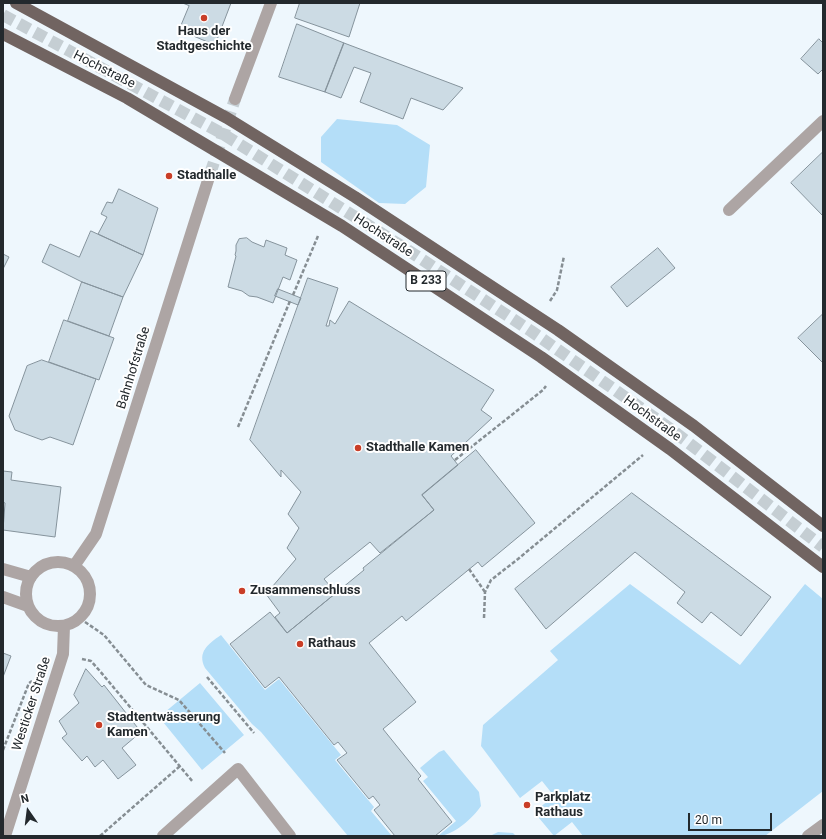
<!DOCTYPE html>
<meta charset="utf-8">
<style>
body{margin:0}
#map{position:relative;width:826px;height:839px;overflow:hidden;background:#eef7fd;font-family:Roboto,sans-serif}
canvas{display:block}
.frame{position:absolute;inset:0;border:4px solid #23292d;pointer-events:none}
.north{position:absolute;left:8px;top:791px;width:40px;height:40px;-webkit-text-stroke:3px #fff;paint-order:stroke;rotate:346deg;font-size:11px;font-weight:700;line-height:16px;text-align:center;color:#23292d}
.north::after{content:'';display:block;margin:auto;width:14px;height:18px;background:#23292d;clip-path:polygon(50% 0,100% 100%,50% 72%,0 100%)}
.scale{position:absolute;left:688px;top:813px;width:84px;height:18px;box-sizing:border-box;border:2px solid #23292d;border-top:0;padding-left:5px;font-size:12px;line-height:14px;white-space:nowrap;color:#23292d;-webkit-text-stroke:3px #fff;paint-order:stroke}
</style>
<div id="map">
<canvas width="826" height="839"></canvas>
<div class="frame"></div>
<div class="north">N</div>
<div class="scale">20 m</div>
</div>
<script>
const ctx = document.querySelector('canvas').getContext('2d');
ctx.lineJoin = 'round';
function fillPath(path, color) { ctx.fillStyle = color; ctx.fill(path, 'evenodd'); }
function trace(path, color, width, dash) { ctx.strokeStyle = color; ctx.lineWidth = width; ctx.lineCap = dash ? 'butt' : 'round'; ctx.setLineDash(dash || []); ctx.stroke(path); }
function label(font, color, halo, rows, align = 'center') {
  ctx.font = font + ' Roboto,sans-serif'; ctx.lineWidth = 4; ctx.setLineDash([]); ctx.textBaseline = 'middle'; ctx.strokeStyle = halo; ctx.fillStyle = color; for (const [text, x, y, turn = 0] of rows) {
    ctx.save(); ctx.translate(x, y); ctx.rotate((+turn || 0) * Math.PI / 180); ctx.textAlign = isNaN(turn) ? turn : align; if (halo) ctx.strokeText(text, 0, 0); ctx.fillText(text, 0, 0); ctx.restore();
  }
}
const green = new Path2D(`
 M337,119L397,125L430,145L426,187L405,204L379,203L321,162V137Z
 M630,584L740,665L805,584L823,599V791L765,836H583L572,822L554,836L534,812L554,796L542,781L520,798L481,746L483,725L558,660L550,651Z
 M221,635L265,690L279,679L341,755L335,760L374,807L371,811L392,836H348L261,732L252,724L205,668C197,652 208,644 221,635Z
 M200,683L244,735L202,770L159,717Z
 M444,750L479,792L481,806C473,818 453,836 438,836L456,821L423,781L428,777L420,768L439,752Z
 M498,832L513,833L516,836H490Z`);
const building = new Path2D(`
 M183,3H231L215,45L179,30L189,6Z
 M300,3H360L349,37L295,18Z
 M297,24L344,43L325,92L279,77Z
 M819,39L823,43V69L818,74L801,59Z
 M344,43L463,88L443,110L411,98L403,119L360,102L371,73L354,67L341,98L325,92Z
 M823,152V216L791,183Z
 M119,189L158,208L143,255L98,234L107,217L101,214L107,202L112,203Z
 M91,231L143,255L123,297L82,282L42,262L50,244L79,257Z
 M247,238L252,242L264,247L266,240L287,248L285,255L297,260L290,280L283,277L273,303L257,297L249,296L242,291L228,287L236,256L235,255L236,251V245L239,239Z
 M658,248L675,268L627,307L611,287Z
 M3,254L9,257L3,269Z
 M308,278L338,288L326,326H329L330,320L335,324L349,301L494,390L481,410L492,418L451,456L458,465L422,495L434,510L380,553L370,542L324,579L336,593L287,633L275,617L280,613L266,594L296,559L287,548L299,528L288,514L301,492L281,470V477L250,440Z
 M82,282L123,297L109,336L68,321Z
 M278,289L301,298L298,305L275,296Z
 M823,314V363L798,338Z
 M64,320L114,338L99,380L49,362Z
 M42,360L96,379L73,445L50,437L42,440L15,430L9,416L27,366Z
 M476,450L535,523L482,567L478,562L406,621L402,616L369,643L416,702L383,729L421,776L418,779L452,822L435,836H395L374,810L380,805L373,796L369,799L337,760L347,753L338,742L334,745L279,677L265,688L230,644L270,612L287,633L364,570L363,568L434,510L422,495Z
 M3,471L12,472L11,480L61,487L55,537L3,530L5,503L3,502Z
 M632,493L771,597L741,636L711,612L702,623L677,603L685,592L635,552L546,629L515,589Z
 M3,653L11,656L3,677Z
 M86,669L102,687L104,685L141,732L122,748L136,765L118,779L103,760L95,767L87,756L82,761L62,738L67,734L59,721L79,703L74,695Z`);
const minorTunnel = new Path2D(`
 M3,15L223,134L403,247L531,331L672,430L823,547
 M210,174L235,99`);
const path = new Path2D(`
 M293,295L318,236
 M550,301L557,290L564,256
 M238,427L290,301
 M455,460L543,390L546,386
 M469,569L485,592
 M484,618L485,592L491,580L518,559L643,455
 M85,622L104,635L146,685L179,700L225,753
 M82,659L91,661L99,670L193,782
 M207,677L254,733
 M3,750L29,683L32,681
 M100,836L180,766`);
const minor = new Path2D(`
 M235,99L271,3
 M729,210L823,121
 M26 594a32 32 0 1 1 64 0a32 32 0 1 1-64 0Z
 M74,566L96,534L210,174
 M3,569L31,577
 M3,597L28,606
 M5,836L63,654L64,626
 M163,836L238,769L290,836
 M808,836L823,825`);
const majorBridge = new Path2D(`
 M16,3L227,118L355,197L558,330L694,426L823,526
 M3,34L127,98L342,226L541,357L670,449L823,567`);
const markers = [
 [204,18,4,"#c93e27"],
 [169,176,4,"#c93e27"],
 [358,448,4,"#c93e27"],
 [242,591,4,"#c93e27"],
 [300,644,4,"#c93e27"],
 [99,725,4,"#c93e27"],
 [527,805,4,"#c93e27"]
];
const shields = [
 [426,281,40]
];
const shieldNames = [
 ["B 233",426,281]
];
const poiNames = [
 ["Haus der",204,32,"center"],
 ["Stadtgeschichte",204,47,"center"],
 ["Stadthalle",177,176],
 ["Stadthalle Kamen",366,448],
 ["Zusammenschluss",250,591],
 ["Rathaus",308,644],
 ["Stadtentwässerung",107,718],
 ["Kamen",107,733],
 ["Parkplatz",535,798],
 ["Rathaus",535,813]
];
const streetNames = [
 ["Hochstraße",104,70,27],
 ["Hochstraße",383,236,33],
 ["Bahnhofstraße",134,368,-73],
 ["Hochstraße",652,419,36],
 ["Westicker Straße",32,704,-72]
];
fillPath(green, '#b4def8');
fillPath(building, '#ccdbe4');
trace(building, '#85939c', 1);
trace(minorTunnel, '#c5ced3', 12, [12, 6]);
trace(path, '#868e93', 2.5, [4, 2]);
trace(minor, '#ada5a4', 12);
trace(majorBridge, '#716461', 12);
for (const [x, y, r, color] of markers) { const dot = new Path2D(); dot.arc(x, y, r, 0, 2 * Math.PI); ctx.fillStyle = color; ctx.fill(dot); trace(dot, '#fff', 1.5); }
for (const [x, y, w] of shields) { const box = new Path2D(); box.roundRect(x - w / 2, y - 10, w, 20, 3); ctx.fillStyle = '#fff'; ctx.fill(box); trace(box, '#23292d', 1); }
label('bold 12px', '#23292d', null, shieldNames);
label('bold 13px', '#23292d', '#fff', poiNames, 'left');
label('13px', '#23292d', '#fff', streetNames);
</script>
